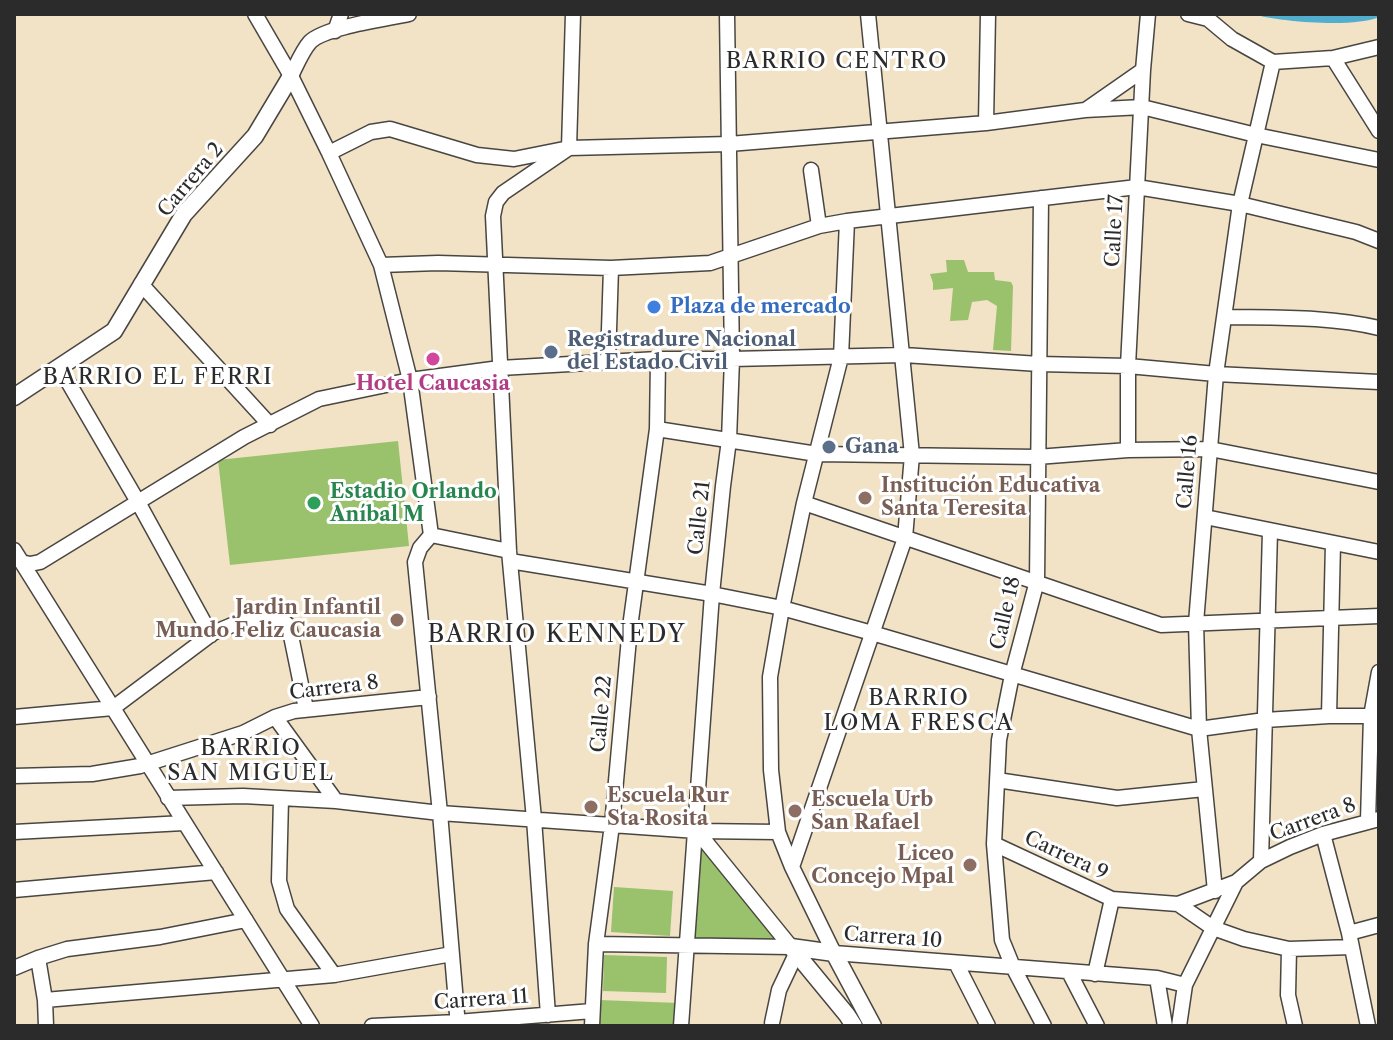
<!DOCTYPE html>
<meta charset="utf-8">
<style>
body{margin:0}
#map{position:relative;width:1393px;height:1040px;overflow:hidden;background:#f2e2c6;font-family:"Libre Caslon Text",serif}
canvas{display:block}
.frame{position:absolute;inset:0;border:16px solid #2b2b2b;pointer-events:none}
</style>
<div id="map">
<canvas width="1393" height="1040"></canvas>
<div class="frame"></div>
</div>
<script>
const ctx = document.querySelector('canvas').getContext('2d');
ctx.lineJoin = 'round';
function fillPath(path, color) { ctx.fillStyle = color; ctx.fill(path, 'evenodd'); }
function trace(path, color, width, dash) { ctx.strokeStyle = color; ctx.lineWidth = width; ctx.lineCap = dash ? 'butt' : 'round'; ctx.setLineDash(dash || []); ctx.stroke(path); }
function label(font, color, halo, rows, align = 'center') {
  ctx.font = font + ' "Libre Caslon Text",serif'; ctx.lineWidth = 6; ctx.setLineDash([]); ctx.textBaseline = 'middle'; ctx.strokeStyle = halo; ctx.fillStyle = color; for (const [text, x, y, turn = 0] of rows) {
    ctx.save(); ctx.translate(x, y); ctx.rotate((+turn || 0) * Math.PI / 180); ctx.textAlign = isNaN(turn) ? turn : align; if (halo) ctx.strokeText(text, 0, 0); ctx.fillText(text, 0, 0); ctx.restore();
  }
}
const green = new Path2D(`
 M946,260H964L968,272H994L995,280L1011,282L1013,286L1011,351L993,350L997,306L987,300L972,302L968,320L950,321L953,288L933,290V283L930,274L947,272Z
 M398,441L409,546L230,565L218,460Z
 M699,839L785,944H689Z
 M614,887L673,891L670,936L611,932Z
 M604,955L667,957L666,993L603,991Z
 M599,1000L679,1003L678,1026H598Z`);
const water = new Path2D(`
 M1253,14H1379V17C1355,28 1279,22 1253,14Z`);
const minor = new Path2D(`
 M255,14L291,76L329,153L381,265L410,380L431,535L420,548L415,562L440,813L458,1026
 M1188,14L1208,19L1232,39L1273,62L1333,58L1379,47
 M335,31L341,14
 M1333,58L1379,131
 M291,76C296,66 302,51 310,42C325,27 387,19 409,14
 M1087,109L1143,70
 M986,123L988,14
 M329,153L371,132L390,129L477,155L514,159L569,148L729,144L986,123L1085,110L1142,107L1256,135L1379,160
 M811,170L819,226
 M1041,198L1037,581L1012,675L999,740L994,844L1002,940L1013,967L1044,1026
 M847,221L841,357L804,503L782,608L770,677L771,770L778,832L792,867L834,953L1157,978L1185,985
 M381,265L438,263L611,268L710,263L819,226L847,221L1137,187L1240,204L1356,232L1379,241
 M141,284L270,425
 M1224,317C1276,318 1329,316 1379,328
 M608,361L611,268
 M60,368L138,502L211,635
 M657,429L817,454L1037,457L1128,450L1210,449L1379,482
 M1128,450V366L1143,70L1148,14
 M804,503L1161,625L1379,616
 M1205,517L1379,552
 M431,535L509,551
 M14,550L312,1026
 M510,561L712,594L782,608L872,633L1199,729L1265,720L1329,716H1379
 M21,562L30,564L40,562L244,437L319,399L410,380L500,368L658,359H732L904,355L1039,364L1128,366L1216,374L1379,382
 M1329,716L1333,543
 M14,717L113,708L213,633L244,620L281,619L289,626L306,709
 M275,717L336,801
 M14,776L92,774L140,766L243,733L275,717L294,711L429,697
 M997,780L1117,798L1204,789
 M168,798L243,796L336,801L440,813L697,831L778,832
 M281,799L279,881L287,909L334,975
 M1368,821L1371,716L1379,672
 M697,831L791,947
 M14,832L184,823
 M1323,834L1349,933L1368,1026
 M994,844L1112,899L1178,904L1213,928L1244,939L1289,949L1352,947
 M1261,861L1270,531
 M792,867L905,538L912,455L868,14
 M14,890L216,872
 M1215,891L1199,729L1196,623L1216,374L1240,204L1273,62
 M1178,904L1236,882L1261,861L1290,847L1323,834L1379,819
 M1349,933L1379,925
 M596,944L791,947
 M1289,949L1288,995L1295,1026
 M38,958L45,1000L46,1026
 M956,963L988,1026
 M14,968L38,958L67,949L160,937L246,920
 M1069,972L1097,1026
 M1095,974L1112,899
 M1157,978L1165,1026
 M45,1000L334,975L452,954
 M548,1015L534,819L509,551L493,216L496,202L503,193L569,148L573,14
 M772,1023L779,990L796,954
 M372,1026L457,1022L592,1011
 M592,1026L596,944L612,825L630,627L657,429L658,359
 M681,1026L712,594L723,486L729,440L732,359L727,14
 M1179,1026L1185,985L1236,882`);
const tertiary = new Path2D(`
 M14,397L114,331L184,214L255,136L291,76
 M791,947L834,953L873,1026
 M791,947L847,1015L854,1026`);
const markers = [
 [654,307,8,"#3f7fe0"],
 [551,352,8,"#5c6f8a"],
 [433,359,8,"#d1479c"],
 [829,447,8,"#5c6f8a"],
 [865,498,8,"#8d6e63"],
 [314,503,8,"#2e9e5b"],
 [397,620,8,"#8d6e63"],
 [591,807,8,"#8d6e63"],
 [795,811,8,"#8d6e63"],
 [970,865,8,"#8d6e63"]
];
const streetNames = [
 ["Carrera 2",191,180,-50],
 ["Calle 17",1115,231,-87],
 ["Calle 16",1188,472,-85],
 ["Calle 21",700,518,-84],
 ["Calle 18",1006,613,-77],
 ["Carrera 8",334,688,-7],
 ["Calle 22",602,714,-85],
 ["Carrera 8",1313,820,-20],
 ["Carrera 9",1066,856,25],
 ["Carrera 10",893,938,4],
 ["Carrera 11",481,1000,-4]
];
const shopNames = [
 ["Plaza de mercado",670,307]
];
const serviceNames = [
 ["Registradure Nacional",567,340],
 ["del Estado Civil",567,363],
 ["Gana",845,447]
];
const hotelNames = [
 ["Hotel Caucasia",433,384]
];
const educationNames = [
 ["Institución Educativa",881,486],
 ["Santa Teresita",881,509],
 ["Jardin Infantil",381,608,"right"],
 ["Mundo Feliz Caucasia",381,631,"right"],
 ["Escuela Rur",607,796],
 ["Sta Rosita",607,819],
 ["Escuela Urb",811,800],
 ["San Rafael",811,823],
 ["Liceo",954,854,"right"],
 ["Concejo Mpal",954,877,"right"]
];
const leisureNames = [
 ["Estadio Orlando",330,492],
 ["Aníbal M",330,515]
];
const neighbourhoodNames = [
 ["BARRIO CENTRO",837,62],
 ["BARRIO EL FERRI",158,378],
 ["BARRIO",919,699],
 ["LOMA FRESCA",919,724],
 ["BARRIO",251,749],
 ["SAN MIGUEL",251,774]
];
const quarterNames = [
 ["BARRIO KENNEDY",557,635]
];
fillPath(green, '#9ac16c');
fillPath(water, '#51aecf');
trace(minor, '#494642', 17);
trace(tertiary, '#494642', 19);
trace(minor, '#fff', 14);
trace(tertiary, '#fff', 16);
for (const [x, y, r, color] of markers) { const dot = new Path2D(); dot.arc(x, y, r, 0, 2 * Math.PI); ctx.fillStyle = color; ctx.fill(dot); trace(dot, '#fff', 3); }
label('20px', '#2b2b2b', '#fff', streetNames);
label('bold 20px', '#366cbe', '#fff', shopNames, 'left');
label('bold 20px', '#4e5e75', '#fff', serviceNames, 'left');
label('bold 20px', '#b23c85', '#fff', hotelNames);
label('bold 20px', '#785e54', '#fff', educationNames, 'left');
label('bold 20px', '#27864d', '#fff', leisureNames, 'left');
ctx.letterSpacing = '2px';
label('22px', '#2b2b2b', '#fff', neighbourhoodNames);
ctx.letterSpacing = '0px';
ctx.letterSpacing = '2px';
label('24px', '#2b2b2b', '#fff', quarterNames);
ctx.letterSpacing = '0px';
</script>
